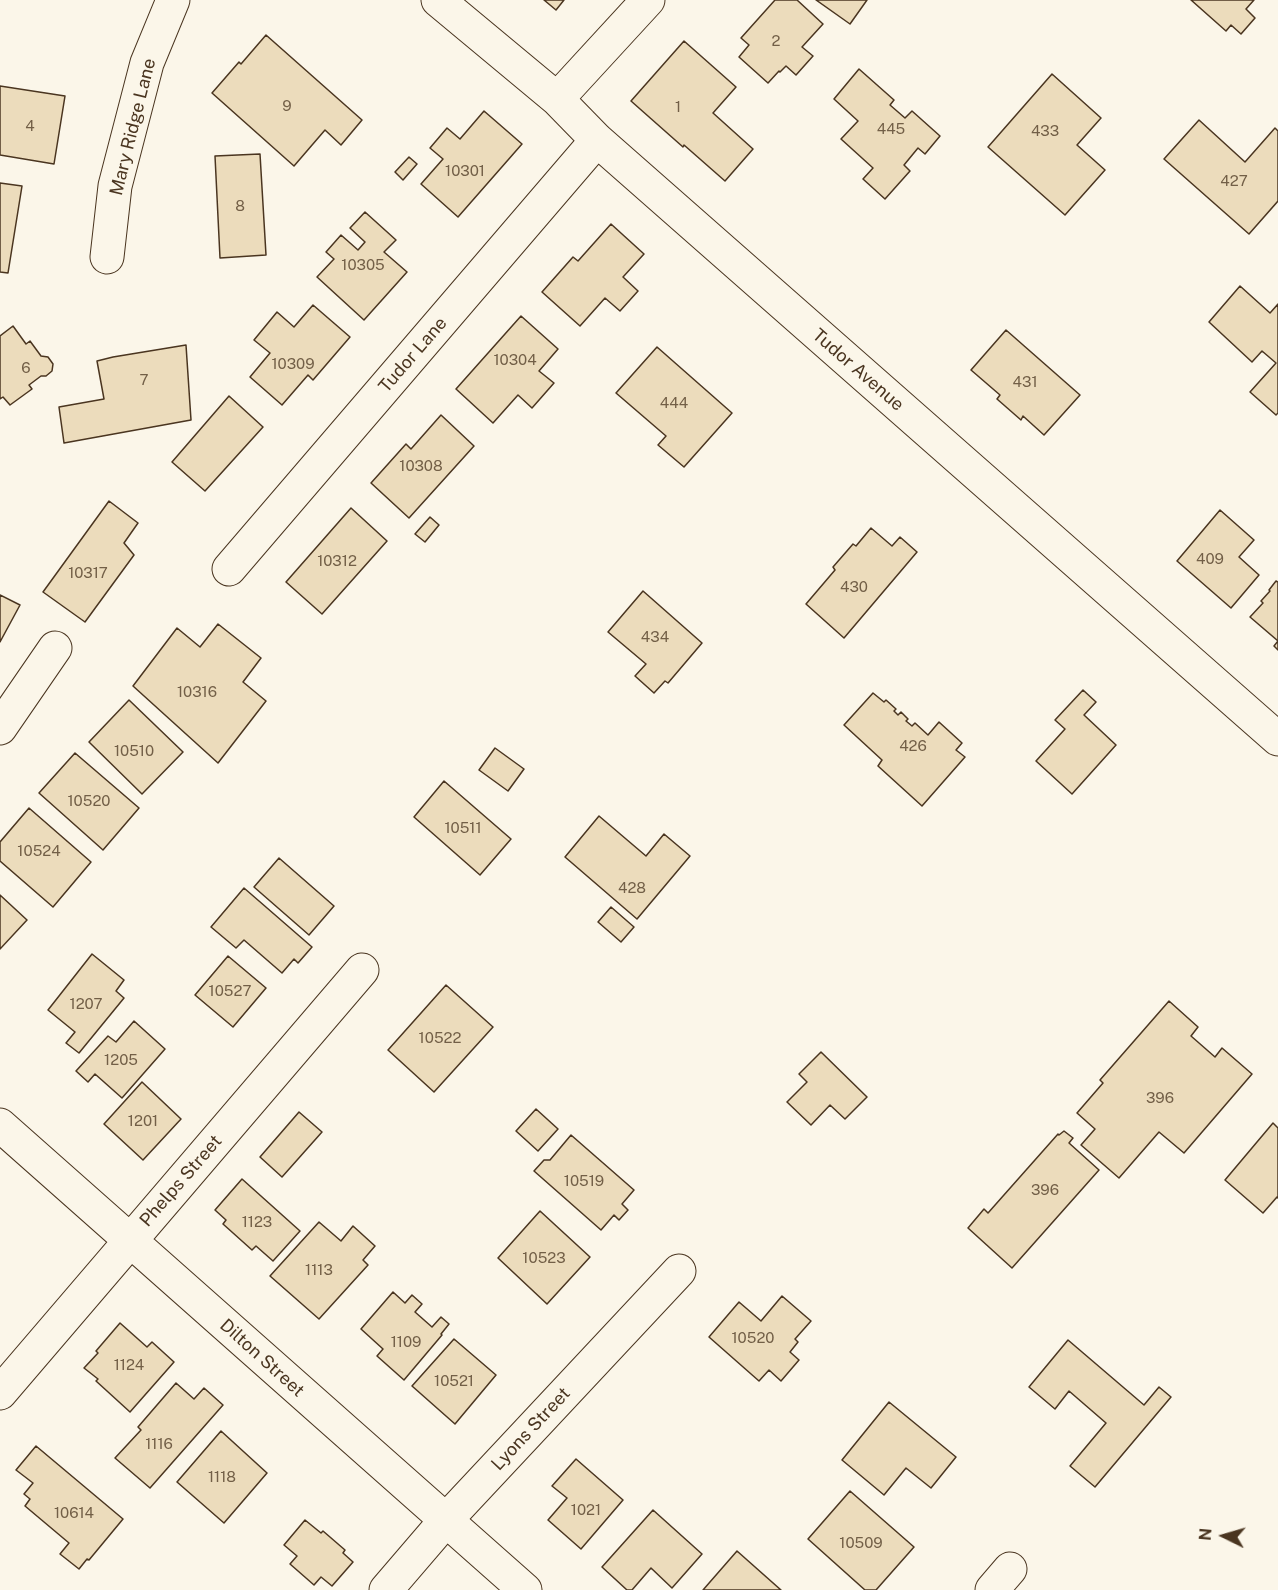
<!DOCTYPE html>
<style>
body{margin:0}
#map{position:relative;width:1278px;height:1590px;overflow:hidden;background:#fbf6e9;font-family:"Public Sans",sans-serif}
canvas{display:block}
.north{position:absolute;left:1194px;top:1506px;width:60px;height:60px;-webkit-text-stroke:4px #fbf6e9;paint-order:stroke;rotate:275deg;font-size:16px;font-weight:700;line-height:24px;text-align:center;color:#4a3520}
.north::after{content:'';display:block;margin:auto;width:21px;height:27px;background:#4a3520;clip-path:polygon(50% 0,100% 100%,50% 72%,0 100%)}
</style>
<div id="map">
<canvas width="1278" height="1590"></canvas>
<div class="north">N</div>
</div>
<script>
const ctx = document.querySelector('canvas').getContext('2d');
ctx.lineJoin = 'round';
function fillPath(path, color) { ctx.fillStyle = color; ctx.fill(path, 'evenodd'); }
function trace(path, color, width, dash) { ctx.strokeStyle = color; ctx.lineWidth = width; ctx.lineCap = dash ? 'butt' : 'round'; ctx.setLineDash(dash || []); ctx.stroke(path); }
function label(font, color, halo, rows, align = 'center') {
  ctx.font = font + ' "Public Sans",sans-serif'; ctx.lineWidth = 4.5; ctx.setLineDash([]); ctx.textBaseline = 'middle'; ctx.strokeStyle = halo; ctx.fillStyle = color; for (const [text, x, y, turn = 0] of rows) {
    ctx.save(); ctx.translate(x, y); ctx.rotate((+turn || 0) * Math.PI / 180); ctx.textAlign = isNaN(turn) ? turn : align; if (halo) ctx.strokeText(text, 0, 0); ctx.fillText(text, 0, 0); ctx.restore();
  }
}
const building = new Path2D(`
 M544,0H564L556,10Z
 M775,0H797L823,24L802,47L813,56L796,75L786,66L780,72L779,71L768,83L739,57L749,45L741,38Z
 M816,0H867L850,24Z
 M1191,0H1254L1246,9L1255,18L1241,34L1231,25L1226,31Z
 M266,35L362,120L341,145L325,130L294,166L212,93L239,62L241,64Z
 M684,41L736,87L713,113L753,149L725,181L684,145L683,147L631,101Z
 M859,69L894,100L890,105L905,118L912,111L940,136L925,154L918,148L904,165L910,171L885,199L863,179L873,168L841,139L858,121L834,99Z
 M1052,74L1101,118L1077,145L1105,170L1065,215L988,147Z
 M0,86L65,96L54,164L0,155Z
 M484,111L522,144L458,217L421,184L443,159L430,148L447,128L460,139Z
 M1199,120L1245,162L1275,128L1278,131V201L1249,234L1164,159Z
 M260,154L266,255L220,258L215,156Z
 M409,157L417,164L403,180L395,172Z
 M0,183L22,186L8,273L0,272Z
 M365,212L396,240L384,252L407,272L364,320L317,277L334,259L326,252L341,235L358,250L365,242L350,228Z
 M611,224L644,254L623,277L638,291L620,311L605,298L580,326L542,292L573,257L578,261Z
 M1240,286L1270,313L1278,304V413L1276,415L1250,392L1276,363L1262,351L1252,362L1209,322Z
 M313,305L350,337L313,380L308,375L282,405L250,377L270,353L254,340L277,312L294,327Z
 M521,316L558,349L539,371L554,383L532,408L518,395L493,423L456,389Z
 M13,326L26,344L30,341L41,356L48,357L53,364L52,371L46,376H41L29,385L32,389L10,405L3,397L0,399V336Z
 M1006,330L1080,395L1044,435L1023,416L1021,420L997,399L1000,395L971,370Z
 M186,345L191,420L64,443L59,407L104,399L97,361L113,357Z
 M657,347L732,413L684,467L658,445L666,436L616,393Z
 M229,396L263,427L205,491L172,462Z
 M441,415L474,446L409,518L371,483L406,444L411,449Z
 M109,501L138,523L124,543L134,555L85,622L43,592Z
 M351,508L387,541L322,614L286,582Z
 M1220,510L1254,540L1239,557L1259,575L1231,608L1177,561Z
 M430,517L439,525L425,542L415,534Z
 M871,528L892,546L900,537L917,552L844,638L806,604L835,570L833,567L853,544L856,546Z
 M1276,581L1278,582V650L1274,646L1278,641L1250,617L1263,603L1261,601L1270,591L1269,590Z
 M643,591L702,643L668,683L665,681L654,693L635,676L646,664L608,632Z
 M0,595L20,605L0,642Z
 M218,624L261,658L243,682L266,701L218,763L133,686L177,628L200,647Z
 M1083,690L1096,702L1084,715L1116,745L1072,794L1036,761L1065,729L1055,720Z
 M873,693L884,702L886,700L896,709L894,711L898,715L901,712L908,719L906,721L912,726L915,723L928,735L939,722L962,743L956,750L965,757L922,806L878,766L882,760L844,725Z
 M129,700L183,752L142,794L89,742Z
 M495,748L524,769L508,791L479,770Z
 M75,753L139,808L103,850L39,793Z
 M444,781L511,839L480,875L414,817Z
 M29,808L91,862L53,907L0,861V842Z
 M599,816L646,856L664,834L690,856L637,919L565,857Z
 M279,858L334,906L309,935L254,887Z
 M244,888L312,947L298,963L294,959L282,973L244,940L236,948L211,927Z
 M0,895L27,920L0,949Z
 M611,907L634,927L621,942L598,922Z
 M92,954L124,980L116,991L124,998L79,1053L66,1043L75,1032L48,1010Z
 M228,956L266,988L233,1027L195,995Z
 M446,985L493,1027L434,1092L388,1050Z
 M1169,1001L1198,1027L1191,1036L1215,1057L1222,1048L1252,1074L1184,1153L1159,1132L1119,1178L1081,1145L1095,1129L1077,1113L1103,1083L1100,1080Z
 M134,1021L165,1049L122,1098L95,1074L88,1082L76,1071L108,1036L116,1042Z
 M821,1052L867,1097L845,1119L830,1105L811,1125L787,1102L807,1082L799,1074Z
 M142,1082L181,1119L143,1160L104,1124Z
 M536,1109L558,1129L538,1151L516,1131Z
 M299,1112L322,1132L282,1177L260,1157Z
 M1273,1123L1278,1128V1198L1277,1197L1263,1213L1225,1180Z
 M1064,1131L1073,1138L1069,1143L1099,1170L1012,1268L968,1228L984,1209L988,1213L1058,1134L1059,1135Z
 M571,1135L634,1190L622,1204L628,1210L619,1220L614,1215L601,1230L534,1171L544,1160H550Z
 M242,1179L300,1231L273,1261L256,1246L252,1250L223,1224L226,1220L215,1210Z
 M540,1211L590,1257L547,1304L498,1258Z
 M319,1222L341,1241L353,1226L375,1246L363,1260L368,1265L319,1319L270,1276Z
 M393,1292L405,1303L412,1295L422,1304L415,1312L432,1327L441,1317L449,1324L441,1334L442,1335L404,1380L377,1356L383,1349L361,1329Z
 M782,1296L811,1321L795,1339L798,1342L790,1352L799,1360L781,1381L769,1370L759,1381L709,1337L739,1302L761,1321Z
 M120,1323L147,1347L152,1342L174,1362L130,1412L96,1381L98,1379L84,1368L98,1353L96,1351Z
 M454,1339L496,1375L455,1424L412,1386Z
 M1068,1340L1144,1405L1159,1387L1171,1397L1095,1487L1070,1466L1106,1423L1069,1391L1055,1409L1029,1387Z
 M176,1383L194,1399L204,1388L223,1405L150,1488L115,1458L141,1430L138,1427Z
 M889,1402L956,1457L931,1488L906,1468L884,1495L842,1460Z
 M221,1431L267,1473L224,1523L177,1482Z
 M36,1446L123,1519L89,1560L87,1559L79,1569L60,1554L69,1543L25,1506L30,1499L24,1494L33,1483L16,1470Z
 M576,1459L623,1500L581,1549L548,1520L567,1498L552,1486Z
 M850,1491L914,1547L876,1590H865L808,1539Z
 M653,1510L702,1554L672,1588L651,1568L632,1590H627L602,1567Z
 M305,1520L321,1533L323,1531L345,1550L343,1553L353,1562L332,1586L321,1577L314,1585L290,1564L297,1556L284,1545Z
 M737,1551L781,1590H703Z`);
const minor = new Path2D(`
 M438,0L557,99L597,140L1278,739
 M557,99L648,0
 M107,257L115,186L147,63L173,0
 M229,569L597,140
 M0,728L55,648
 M0,1125L525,1590
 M0,1393L362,970
 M386,1590L446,1520L679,1271
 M992,1590L1010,1569`);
const numberNames = [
 ["2",776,41],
 ["9",287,106],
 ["1",678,107],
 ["4",30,126],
 ["445",891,129],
 ["433",1045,131],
 ["10301",465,171],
 ["427",1234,181],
 ["8",240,206],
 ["10305",363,265],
 ["10304",515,360],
 ["10309",293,364],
 ["6",26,368],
 ["7",144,380],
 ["431",1025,382],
 ["444",674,403],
 ["10308",421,466],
 ["409",1210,559],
 ["10312",337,561],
 ["10317",88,573],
 ["430",854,587],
 ["434",655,637],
 ["10316",197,692],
 ["426",913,746],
 ["10510",134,751],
 ["10520",89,801],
 ["10511",463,828],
 ["10524",39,851],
 ["428",632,888],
 ["10527",230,991],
 ["1207",86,1004],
 ["10522",440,1038],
 ["1205",121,1060],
 ["396",1160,1098],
 ["1201",143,1121],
 ["10519",584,1181],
 ["396",1045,1190],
 ["1123",257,1222],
 ["10523",544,1258],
 ["1113",319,1270],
 ["10520",753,1338],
 ["1109",406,1342],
 ["1124",129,1365],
 ["10521",454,1381],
 ["1116",159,1444],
 ["1118",222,1477],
 ["1021",586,1510],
 ["10614",74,1513],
 ["10509",861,1543]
];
const streetNames = [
 ["Mary Ridge Lane",133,127,-76],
 ["Tudor Lane",413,355,-49],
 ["Tudor Avenue",858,370,41],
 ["Phelps Street",181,1181,-49],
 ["Dilton Street",262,1358,42],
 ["Lyons Street",531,1429,-47]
];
fillPath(building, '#ecdcbc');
trace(building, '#4a3520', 1.5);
trace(minor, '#4a3520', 35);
trace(minor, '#fbf6e9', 33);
label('15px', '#725f47', null, numberNames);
label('18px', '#4a3520', '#fbf6e9', streetNames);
</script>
